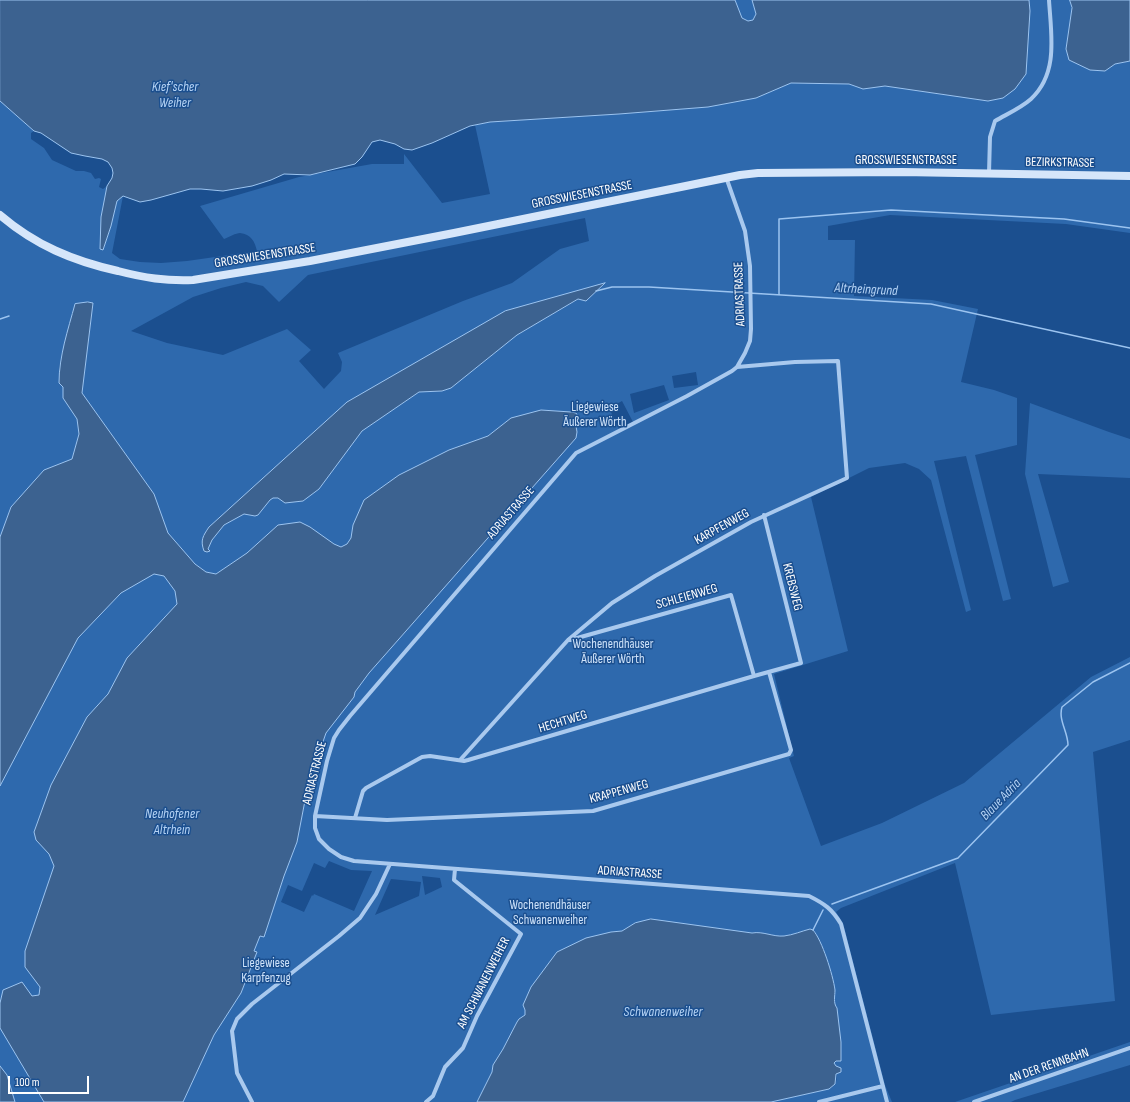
<!DOCTYPE html>
<meta charset="utf-8">
<style>
body{margin:0}
#map{position:relative;width:1130px;height:1102px;overflow:hidden;background:#1b4f8f;font-family:"Sofia Sans Condensed",sans-serif}
canvas{display:block}
.scale{position:absolute;left:8px;top:1076px;width:81px;height:18px;box-sizing:border-box;border:2px solid #fff;border-top:0;padding-left:5px;font-size:12px;line-height:14px;white-space:nowrap;color:#fff;-webkit-text-stroke:3px #1b4f8f;paint-order:stroke}
</style>
<div id="map">
<canvas width="1130" height="1102"></canvas>
<div class="scale">100 m</div>
</div>
<script>
const ctx = document.querySelector('canvas').getContext('2d');
ctx.lineJoin = 'round';
function fillPath(path, color) { ctx.fillStyle = color; ctx.fill(path, 'evenodd'); }
function trace(path, color, width, dash) { ctx.strokeStyle = color; ctx.lineWidth = width; ctx.lineCap = dash ? 'butt' : 'round'; ctx.setLineDash(dash || []); ctx.stroke(path); }
function label(font, color, halo, rows, align = 'center') {
  ctx.font = font + ' "Sofia Sans Condensed",sans-serif'; ctx.lineWidth = 3; ctx.setLineDash([]); ctx.textBaseline = 'middle'; ctx.strokeStyle = halo; ctx.fillStyle = color; for (const [text, x, y, turn = 0] of rows) {
    ctx.save(); ctx.translate(x, y); ctx.rotate((+turn || 0) * Math.PI / 180); ctx.textAlign = isNaN(turn) ? turn : align; if (halo) ctx.strokeText(text, 0, 0); ctx.fillText(text, 0, 0); ctx.restore();
  }
}
const green = new Path2D(`
 M735,0H752L756,14L753,20L748,21L742,18Z
 M1029,0H1070L1072,8L1066,49L1105,71L1115,64L1130,61V233L1066,224L890,215L828,226V240H855L854,296L932,300L978,309L961,382L994,390L1017,398V445L975,455L1011,599L1003,601L966,456L934,461L971,610L966,612L931,480L919,469L905,463L869,468L811,497L848,651L774,674L794,756L789,758L821,846L882,823L964,783L1091,677L1130,657V740L1093,752L1115,1001L991,1015L955,863L841,908L836,912L843,923L885,1085L892,1102H771L829,1089C831,1088 833,1086 835,1084C838,1079 837,1069 834,1063L836,1061L841,1060C841,1042 838,1026 835,1008C835,1002 835,996 835,990C833,976 822,940 813,930L810,929C802,931 793,935 784,936C773,937 763,931 752,933L635,923L622,931L611,932L525,1010V1015L519,1019L517,1022L503,1049L493,1065L492,1072L477,1102H183L214,1035L241,993L257,952L254,951L260,935L264,937L284,876L297,842L308,785L326,732L354,697L355,692L369,673L576,438L511,418L488,436L449,450L353,525C351,536 353,542 341,548L334,544L247,553L216,574L206,572L195,564L171,537L165,577L175,591L177,604L158,625L91,1102H0V725L154,494L82,393L93,303L62,352L59,369V383L63,387V398L77,419L79,434L72,459L44,470L11,507L0,537V101L34,131L31,133V139L44,148L52,160L76,171H84L91,173L95,179L99,178L101,179L99,187L103,189L107,186L101,217L100,249L103,250L111,226L117,201L123,196L112,253L120,259L140,262L161,263L187,261L257,251C255,242 251,234 240,233C236,233 229,237 224,239L200,206L299,177L372,164H404V154L442,203L490,194L475,125L490,122L619,114L708,107L756,98L791,83L849,84L863,89L885,86L988,101L1030,11ZM585,218L589,241L560,249L512,283L463,301L338,353L342,362L341,371L324,389L299,361L311,350L287,329L223,355L167,343L131,331L193,297L221,288L246,282L263,286L279,302L308,275ZM604,284L586,301L579,299L517,335L451,388L442,391L419,392L362,431L319,489L303,501L273,498L270,500L258,515L255,516L244,514L224,525L212,540L208,549L203,536L505,311ZM696,372L698,385L674,388L672,376ZM664,385L669,400L634,413L630,394ZM622,401L633,422L619,429L609,408ZM329,861L351,870L372,871L354,911L314,894L313,896L312,895L304,912L281,902L288,885L302,891L314,863L325,868ZM422,876L440,878L442,887L425,895ZM391,879L421,882L419,896L375,915Z
 M1030,403L1109,432L1130,439V478L1038,474L1069,582L1053,587L1025,474Z
 M1130,1042V1065L1015,1100L1011,1102H955Z`);
const water = new Path2D(`
 M0,0H735L742,18L748,21L753,20L756,14L752,0H1029L1030,11L1026,74L1015,89L1003,98L988,101L885,86L863,89L849,84L791,83L756,98L708,107L619,114L490,122L470,126L432,143L412,150L404,149L395,144L380,140L372,142L362,157L355,164L310,175L284,174L271,180L252,186L223,191L201,189H190L151,200L140,202L123,196L117,201L111,226L103,250L100,249L101,217L107,186L112,178L113,173L112,168L108,162L102,159L85,156L71,153L41,133L34,131L0,101Z
 M1070,0H1130V61L1115,64L1105,71L1090,70L1069,60L1066,49L1072,8Z
 M605,283L586,301L578,299L517,335L451,388L442,391L419,392L362,431L319,489L303,501L285,503L278,498H273L270,500L258,515L255,516L244,514L224,525L212,540L208,549L210,551L207,552L204,551C200,540 203,536 209,527L347,402L505,311Z
 M88,302L93,303L82,393L154,494L168,533L195,564L206,572L216,574L247,553L278,525L300,522L310,527L334,544L341,547L347,544L351,538L353,525L364,500L399,475L449,450L488,436L511,418L541,410L571,412L576,413L580,420L576,426L577,432L576,438L369,673L355,692L354,697L326,733L308,785L297,842L284,876L264,937L260,936L254,951L257,952L241,993L214,1035L183,1102H44L0,1028V1003L3,990L22,982L32,996L39,995L40,987L25,967V951L54,866L49,854L36,840L34,832L51,785L87,717L108,694L127,658L177,604L175,591L164,576L154,574L121,593L78,638L0,786V537L11,507L44,470L72,459L79,434L77,419L63,398V387L59,383C59,356 68,330 75,304Z
 M651,919L752,933C763,931 773,937 784,936C793,935 802,931 810,929L813,930C822,940 833,975 835,990C835,996 833,1003 837,1008L841,1042V1061H836L834,1063L836,1066L841,1068V1072L836,1074L835,1084L829,1089L771,1102H477L492,1072L493,1065L503,1049L517,1022L519,1019L525,1015V1010L523,1005L531,987L557,952L586,938L611,932L622,931L635,923Z
 M0,1066L7,1075L15,1102H0Z`);
const stream = new Path2D(`
 M596,291L612,287H649L931,304L1130,348
 M779,295V219L891,210L1064,219L1130,228
 M0,319L9,316
 M832,904L958,858L1068,745C1068,732 1058,720 1062,707L1093,682L1130,663
 M813,930L823,910`);
const street = new Path2D(`
 M989,173L990,137L995,121C1007,114 1021,108 1031,99C1059,73 1051,34 1049,0
 M726,177L745,231L750,266L751,329L750,341L745,353L737,367L732,371L687,396L576,453L350,716L339,730L334,738L327,761L315,816V828L319,839L329,849L341,857L354,861L809,896C825,904 832,909 841,924L887,1102
 M570,640L731,595L754,676
 M460,760L568,640L612,603L655,576L751,522L847,478L838,361L795,362L737,367
 M315,816L387,820L593,811L789,754L791,750L769,672
 M355,818L363,791L366,788L422,757L430,756L464,761L468,760L754,676L801,663L764,515
 M252,1102L237,1073L232,1031L237,1019L252,1004L339,936L360,918L376,894L390,864
 M426,1102L433,1096L445,1067L463,1048L477,1016L521,934L454,880L455,869
 M819,1102L883,1086
 M974,1102L1130,1048`);
const secondary = new Path2D(`
 M0,215C35,245 73,261 118,271C145,278 165,281 193,280L310,261L454,233L740,175L758,173L902,172L1130,176`);
const streetNames = [
 ["GROSSWIESENSTRASSE",906,161],
 ["BEZIRKSTRASSE",1060,163,1],
 ["GROSSWIESENSTRASSE",582,195,-11],
 ["GROSSWIESENSTRASSE",265,256,-9],
 ["ADRIASTRASSE",740,294,-92],
 ["ADRIASTRASSE",511,513,-49],
 ["KARPFENWEG",722,527,-29],
 ["KREBSWEG",792,587,76],
 ["SCHLEIENWEG",687,597,-16],
 ["HECHTWEG",563,722,-17],
 ["ADRIASTRASSE",315,773,-76],
 ["KRAPPENWEG",619,792,-15],
 ["ADRIASTRASSE",630,873,4],
 ["AM SCHWANENWEIHER",484,983,-63],
 ["AN DER RENNBAHN",1049,1066,-19]
];
const parkNames = [
 ["Liegewiese",595,408],
 ["Äußerer Wörth",595,423],
 ["Wochenendhäuser",613,645],
 ["Äußerer Wörth",613,660],
 ["Wochenendhäuser",550,906],
 ["Schwanenweiher",550,921],
 ["Liegewiese",266,964],
 ["Karpfenzug",266,979]
];
const waterNames = [
 ["Kief'scher",175,87],
 ["Weiher",175,103],
 ["Altrheingrund",866,290,3],
 ["Blaue Adria",1001,800,-46],
 ["Neuhofener",172,814],
 ["Altrhein",172,830],
 ["Schwanenweiher",663,1012]
];
fillPath(green, '#2e69ad');
fillPath(water, '#3c6290');
trace(water, '#9cc4f0', 1);
trace(stream, '#9cc4f0', 1.5);
trace(street, '#a9c9ee', 4);
trace(secondary, '#d6e6fa', 8);
label('13px', '#fff', '#1b4f8f', streetNames);
label('13px', '#cfe3fa', '#1b4f8f', parkNames);
label('italic 14px', '#b5d3f5', '#1b4f8f', waterNames);
</script>
